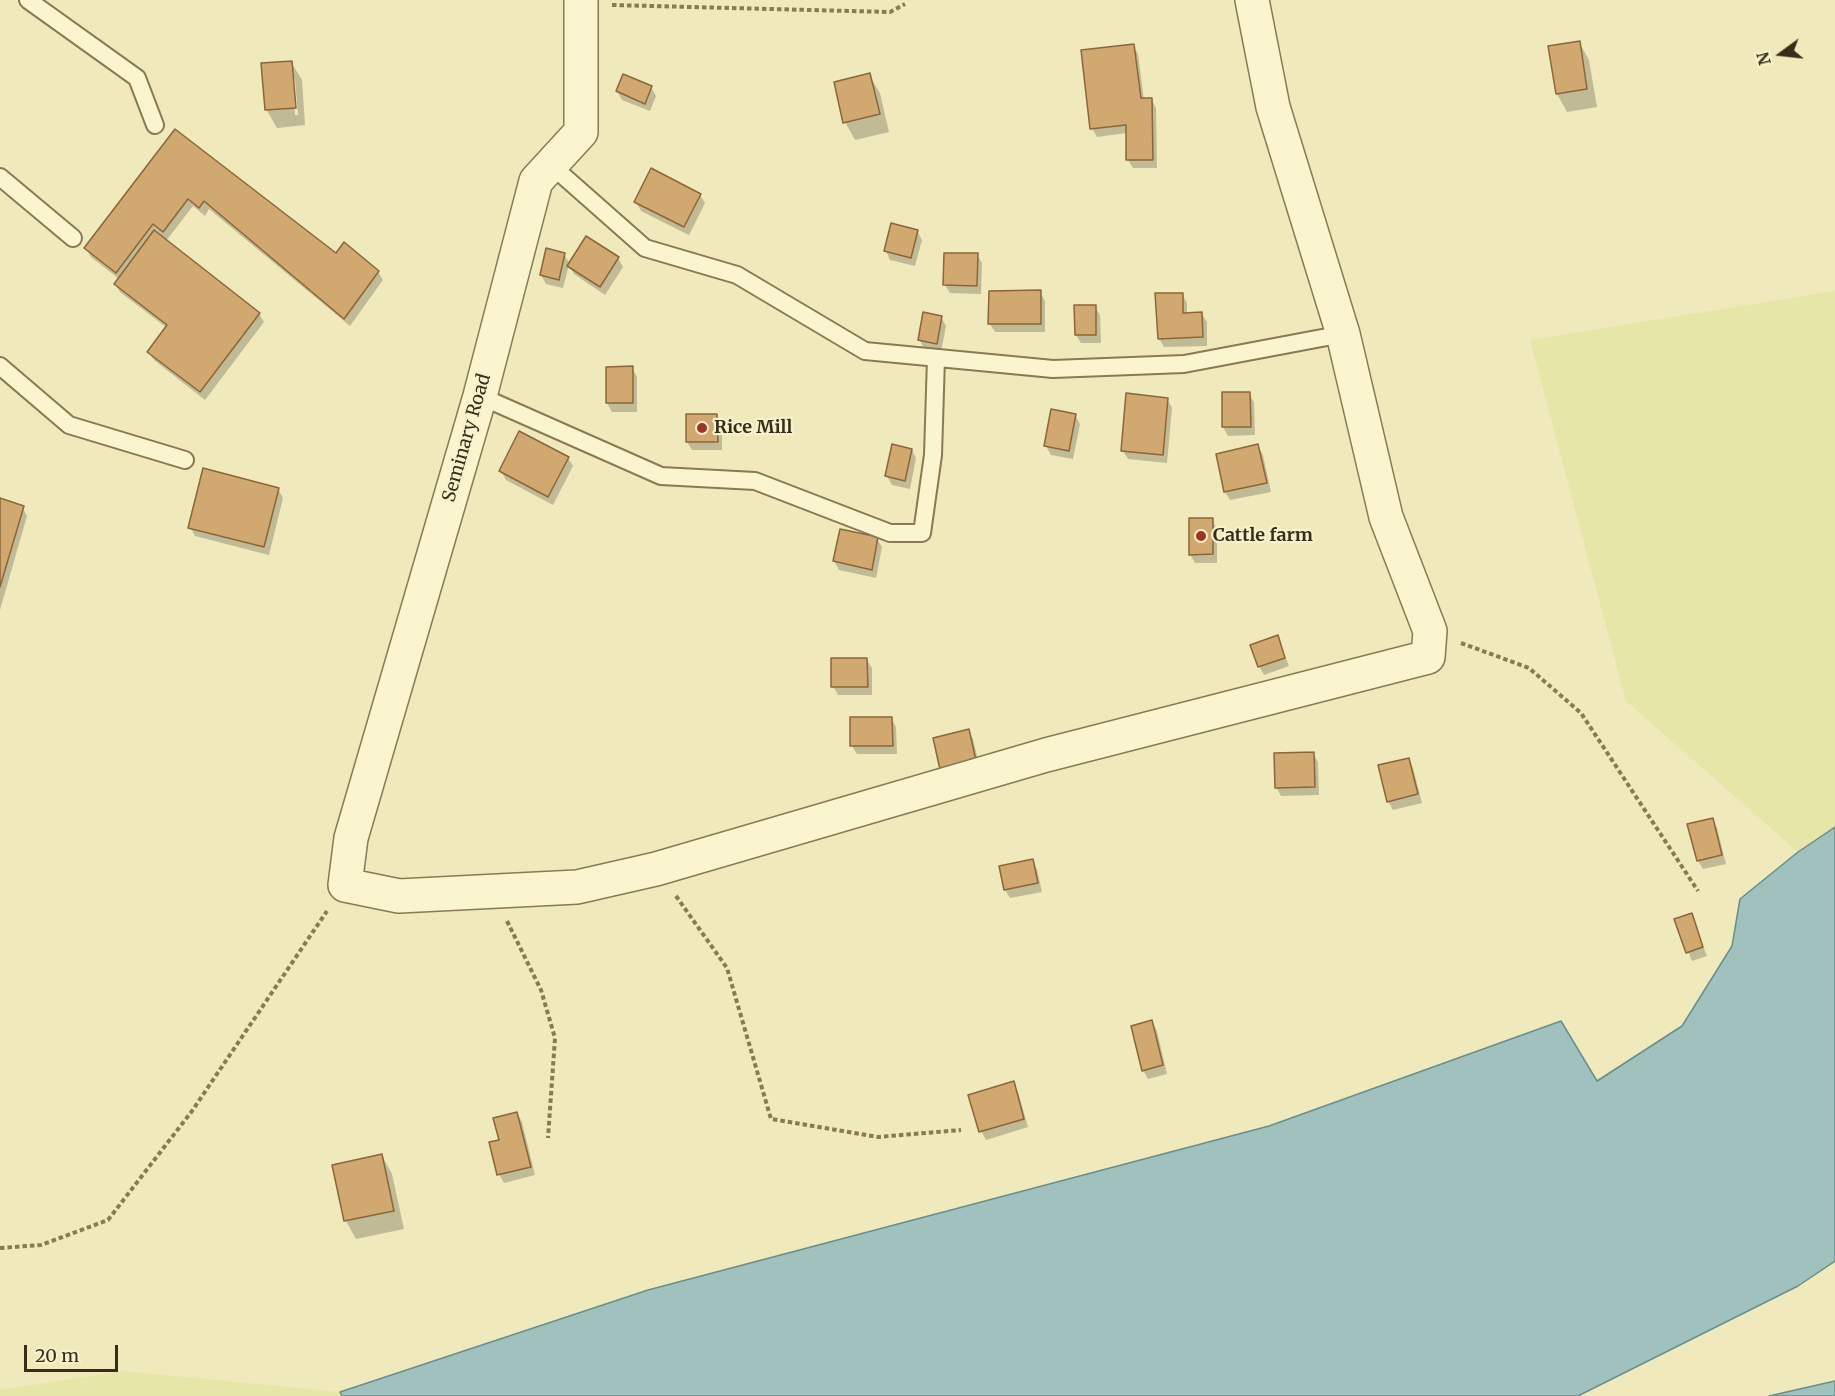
<!DOCTYPE html>
<style>
body{margin:0}
#map{position:relative;width:1835px;height:1396px;overflow:hidden;background:#f0e9bc;font-family:Merriweather,serif}
canvas{display:block}
.north{position:absolute;left:1751px;top:24px;width:60px;height:60px;-webkit-text-stroke:4px #f7f2cc;paint-order:stroke;rotate:255deg;font-size:16px;font-weight:700;line-height:24px;text-align:center;color:#372d1a}
.north::after{content:'';display:block;margin:auto;width:21px;height:27px;background:#372d1a;clip-path:polygon(50% 0,100% 100%,50% 72%,0 100%)}
.scale{position:absolute;left:24px;top:1345px;width:94px;height:27px;box-sizing:border-box;border:3px solid #372d1a;border-top:0;padding-left:8px;font-size:18px;line-height:21px;white-space:nowrap;color:#372d1a;-webkit-text-stroke:4px #f7f2cc;paint-order:stroke}
</style>
<div id="map">
<canvas width="1835" height="1396"></canvas>
<div class="north">N</div>
<div class="scale">20 m</div>
</div>
<script>
const g = document.querySelector('canvas').getContext('2d');
g.lineJoin = 'round';
function fillPath(path, color) { g.fillStyle = color; g.fill(path, 'evenodd'); }
const shape = rows => new Path2D(rows.map(r => 'M' + r).join(''));
function trace(path, color, width, dash) { g.strokeStyle = color; g.lineWidth = width; g.lineCap = dash ? 'butt' : 'round'; g.setLineDash(dash || []); g.stroke(path); }
function drawText(font, color, halo, rows, align = 'center') {
  g.font = font + ' Merriweather,serif'; g.lineWidth = 4.5; g.setLineDash([]); g.textBaseline = 'middle'; g.strokeStyle = halo; g.fillStyle = color; for (const [text, x, y, turn = 0] of rows) {
    g.save(); g.translate(x, y); g.rotate((+turn || 0) * Math.PI / 180); g.textAlign = isNaN(turn) ? turn : align; if (halo) g.strokeText(text, 0, 0); g.fillText(text, 0, 0); g.restore();
  }
}
const farmland = shape([
 [1835,291,1835,827,1798,852,1626,701,1530,340],
 [122,1371,340,1392,342,1396,0,1396,0,1390]
]);
const water = shape([
 [1835,827,1835,1261,1798,1286,1578,1396,342,1396,340,1392,648,1290,1269,1126,1561,1021,1597,1081,1682,1026,1732,946,1740,899,1798,852,1835,827],
 [1835,1381,1835,1396,1769,1396,1835,1381]
]);
const shadow = shape([
 [1579,42,1589,60,1597,107,1567,112,1557,94],
 [1133,45,1138,54,1144,100,1151,99,1156,108,1157,168,1133,168,1128,160,1127,133,1097,137,1092,128],
 [291,62,302,80,305,125,277,128,266,109],
 [292,79,295,79,298,115,295,115],
 [869,75,880,93,889,132,855,140,845,122],
 [651,87,656,96,650,111,622,100,617,91],
 [175,131,336,255,378,272,383,280,350,326,209,209,205,216,193,206,166,241,259,314,264,322,205,400,154,360,149,352,167,328,120,292,115,284,119,279,91,257,86,248],
 [700,195,705,203,689,235,641,211,636,202],
 [917,231,922,240,915,266,890,260,886,251],
 [564,254,570,264,618,258,623,267,605,295,574,274,569,265,563,288,546,284,541,275],
 [977,255,982,263,981,294,950,293,945,285],
 [1040,292,1045,301,1045,332,995,332,990,324],
 [1182,294,1187,303,1187,314,1202,314,1207,322,1207,346,1164,347,1159,338],
 [1095,307,1100,315,1101,343,1081,343,1076,335],
 [941,317,946,326,941,352,924,348,919,339],
 [632,368,637,377,637,412,612,412,607,403],
 [1249,394,1254,402,1255,435,1228,436,1223,427],
 [1167,399,1172,408,1167,463,1128,459,1123,451],
 [1075,415,1080,424,1073,459,1051,455,1046,446],
 [717,416,722,424,722,450,692,450,687,442],
 [1258,446,1263,455,1271,492,1230,500,1225,492,1218,455],
 [912,450,916,458,910,489,892,485,887,476],
 [568,458,573,466,553,505,506,480,501,471],
 [278,489,283,498,269,555,195,536,190,527],
 [0,500,22,507,27,516,0,610],
 [1212,520,1217,529,1217,563,1195,563,1190,554],
 [877,539,882,547,876,578,839,570,834,561],
 [1277,637,1289,666,1264,675,1259,666],
 [867,660,872,668,872,695,838,695,833,686],
 [891,718,896,727,897,754,857,754,852,746],
 [968,731,973,739,981,773,948,782],
 [1313,753,1318,762,1319,795,1281,796,1276,787],
 [1408,759,1413,768,1422,803,1393,810,1388,801],
 [1712,820,1717,828,1726,864,1703,869,1698,861],
 [1032,861,1037,869,1042,892,1010,898,1005,890,1001,867],
 [1691,915,1707,956,1692,961,1676,920],
 [1152,1022,1157,1031,1167,1074,1148,1079,1143,1070],
 [1013,1083,1018,1092,1028,1127,986,1140,981,1131],
 [517,1113,522,1122,535,1175,504,1183,499,1174,500,1141],
 [382,1156,392,1174,404,1229,356,1239,346,1221,334,1166]
]);
const building = shape([
 [1580,41,1587,89,1556,94,1548,46,1580,41],
 [1134,44,1141,98,1152,98,1153,160,1126,160,1126,125,1090,129,1081,50,1134,44],
 [292,61,296,108,265,110,261,63,292,61],
 [870,73,880,114,843,123,834,82,870,73],
 [623,74,652,86,645,104,616,91,623,74],
 [175,129,336,253,344,242,379,271,344,319,204,201,199,208,188,199,163,232,153,224,116,273,84,248,175,129],
 [651,168,701,194,684,227,634,202,651,168],
 [891,223,918,230,911,258,884,251,891,223],
 [154,230,260,313,200,392,147,352,167,325,114,284,154,230],
 [586,236,619,257,600,287,567,266,586,236],
 [546,248,565,253,559,280,540,275,546,248],
 [944,253,978,253,977,286,943,285,944,253],
 [1041,290,1041,324,988,324,989,291,1041,290],
 [1155,293,1183,293,1183,313,1202,312,1203,337,1158,339,1155,293],
 [1074,305,1096,305,1096,335,1075,335,1074,305],
 [923,312,942,316,937,344,918,340,923,312],
 [633,366,633,403,606,403,606,367,633,366],
 [1222,392,1250,392,1251,427,1222,427,1222,392],
 [1126,393,1168,398,1163,455,1121,451,1126,393],
 [1051,409,1076,414,1069,451,1044,446,1051,409],
 [686,414,717,414,718,442,686,442,686,414],
 [519,431,569,457,548,497,499,471,519,431],
 [892,444,912,449,905,481,885,476,892,444],
 [1258,444,1267,483,1224,492,1216,454,1258,444],
 [203,468,279,488,264,547,188,528,203,468],
 [0,498,24,506,0,587,0,498],
 [1189,518,1213,518,1213,554,1189,555,1189,518],
 [840,529,878,537,872,570,833,561,840,529],
 [1278,635,1285,658,1258,667,1250,645,1278,635],
 [831,658,867,658,868,687,831,687,831,658],
 [850,717,892,717,893,746,850,746,850,717],
 [969,729,977,765,941,774,933,738,969,729],
 [1314,752,1315,787,1275,788,1274,753,1314,752],
 [1409,758,1418,794,1387,802,1378,765,1409,758],
 [1713,818,1722,855,1697,861,1687,824,1713,818],
 [1033,859,1038,883,1004,890,999,866,1033,859],
 [1692,913,1703,947,1686,953,1674,919,1692,913],
 [1152,1020,1163,1065,1142,1071,1131,1026,1152,1020],
 [1014,1081,1024,1119,979,1132,968,1095,1014,1081],
 [517,1112,531,1167,497,1175,489,1142,499,1140,493,1118,517,1112],
 [382,1154,394,1211,344,1221,332,1165,382,1154]
]);
const path = shape([
 [612,5,890,12,905,4],
 [1461,643,1529,668,1581,713,1698,891],
 [676,896,727,968,771,1119,878,1137,961,1130],
 [507,921,541,990,555,1038,548,1138],
 [0,1248,41,1245,108,1220,192,1111,327,911]
]);
const lane = shape([
 [28,0,137,78,155,125],
 [551,165,645,248,737,275,865,351,1053,369,1184,364,1343,334],
 [0,177,73,238],
 [0,366,69,425,185,460],
 [480,396,661,476,755,481,890,533,922,533,933,455,936,358]
]);
const street = shape([
 [581,0,581,132,536,181,480,396,351,838,345,885,399,896,577,887,656,869,1046,755,1428,657,1430,631,1386,517,1343,334,1273,107,1252,0]
]);
const markers = [
 [702,428,6,"#9c3421"],
 [1201,536,6,"#9c3421"]
];
const poiNames = [
 ["Rice Mill",714,428],
 ["Cattle farm",1213,536]
];
const streetNames = [
 ["Seminary Road",467,438,-74]
];
fillPath(farmland, '#e6e6a9');
fillPath(water, '#a0c1bd');
trace(water, '#678f8c', 1.5);
fillPath(shadow, '#0003');
fillPath(building, '#d1a86f');
trace(building, '#8a6639', 1.5);
trace(lane, '#897955', 20);
trace(street, '#897955', 36);
trace(path, '#897955', 4, [4.5, 3]);
trace(lane, '#fbf5cf', 16);
trace(street, '#fbf5cf', 33);
for (const [x, y, r, color] of markers) { const dot = new Path2D(); dot.arc(x, y, r, 0, 2 * Math.PI); g.fillStyle = color; g.fill(dot); trace(dot, '#f7f2cc', 2); }
drawText('bold 18px', '#372d1a', '#f7f2cc', poiNames, 'left');
drawText('18px', '#372d1a', '#f7f2cc', streetNames);
</script>
